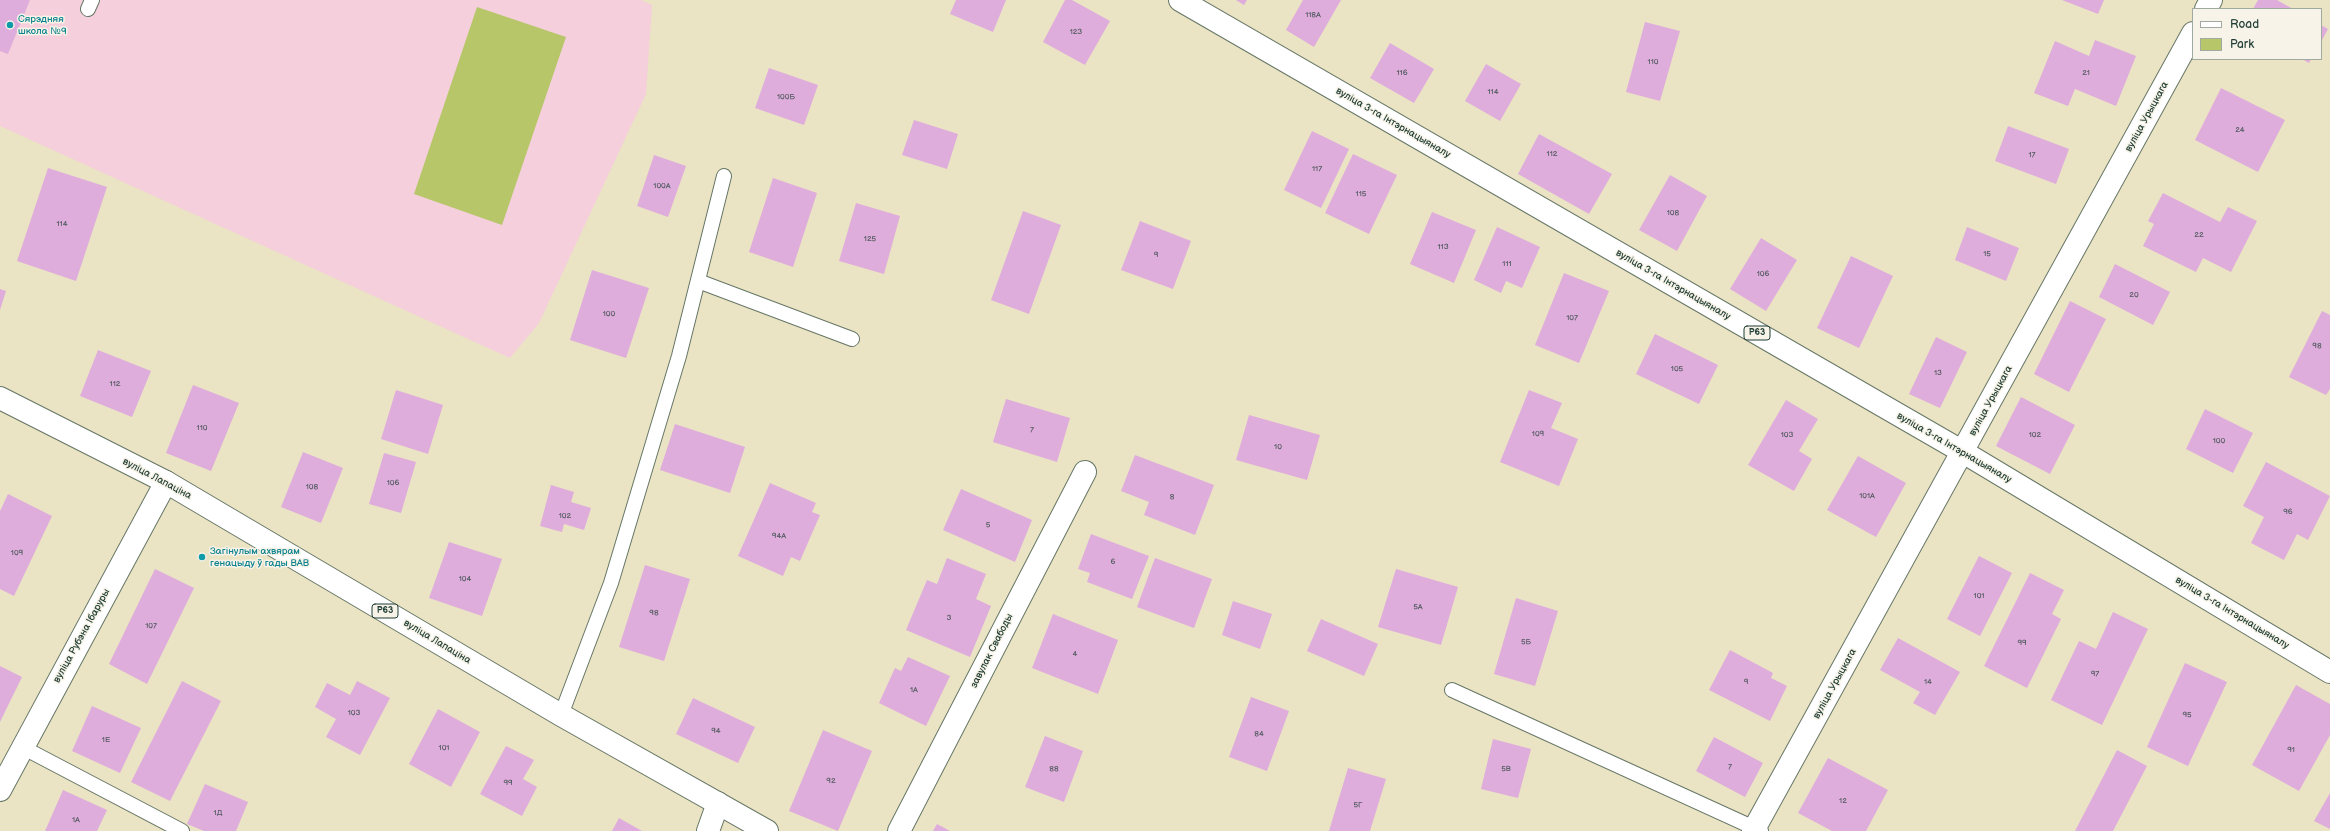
<!DOCTYPE html>
<meta charset="utf-8">
<style>
body{margin:0}
#map{position:relative;width:2330px;height:831px;overflow:hidden;background:#eae3c4;font-family:"Balsamiq Sans",sans-serif}
canvas{display:block}
.legend{position:absolute;left:2192px;top:8px;width:130px;height:52px;box-sizing:border-box;background:#f7f3e8;border:1px solid #a1aaa0;margin:0;padding:5px 7px;list-style:none;font-size:12px;color:#1f3d34}
.legend li{display:flex;align-items:center;gap:8px;height:20px}
.legend b{width:20px;border:1px solid #a1aaa0}
</style>
<div id="map">
<canvas width="2330" height="831"></canvas>
<ul class="legend">
<li><b style="height:5px;background:#fff"></b>Road</li>
<li><b style="height:11px;background:#b6c668"></b>Park</li>
</ul>
</div>
<script>
const g = document.querySelector('canvas').getContext('2d');
g.lineJoin = 'round';
function fillPath(path, color) { g.fillStyle = color; g.fill(path, 'evenodd'); }
const shape = rows => new Path2D(rows.map(r => 'M' + r).join(''));
function trace(path, color, width, dash) { g.strokeStyle = color; g.lineWidth = width; g.lineCap = dash ? 'butt' : 'round'; g.setLineDash(dash || []); g.stroke(path); }
function drawText(font, color, halo, rows, align = 'center') {
  g.font = font + ' "Balsamiq Sans",sans-serif'; g.lineWidth = 3; g.setLineDash([]); g.textBaseline = 'middle'; g.strokeStyle = halo; g.fillStyle = color; for (const [text, x, y, turn = 0] of rows) {
    g.save(); g.translate(x, y); g.rotate((+turn || 0) * Math.PI / 180); g.textAlign = isNaN(turn) ? turn : align; if (halo) g.strokeText(text, 0, 0); g.fillText(text, 0, 0); g.restore();
  }
}
const built = shape([
 [0,0,641,0,652,5,646,94,539,323,510,358,0,126]
]);
const green = shape([
 [477,7,566,37,502,225,414,194]
]);
const building = shape([
 [0,0,30,0,8,54,0,51],
 [956,0,1006,0,993,32,950,14],
 [1065,0,1072,0,1110,21,1085,65,1043,42],
 [1236,0,1247,0,1244,5],
 [1303,0,1341,0,1314,47,1286,30],
 [2062,0,2104,0,2098,14],
 [2258,0,2277,0,2293,9,2253,9],
 [1645,22,1680,31,1660,101,1626,92],
 [2321,25,2328,29,2321,42],
 [2095,40,2136,56,2116,106,2075,89,2068,106,2034,93,2055,41,2089,56],
 [1390,43,1434,69,1414,103,1370,78],
 [2302,59,2311,59,2309,63],
 [1486,64,1521,84,1500,121,1465,101],
 [769,68,818,85,804,125,755,108],
 [2221,88,2285,120,2258,172,2195,140],
 [914,120,958,134,947,169,902,155],
 [2008,126,2069,149,2056,184,1995,161],
 [1312,131,1349,149,1321,208,1284,190],
 [1539,134,1612,174,1589,214,1518,174],
 [1353,154,1397,175,1369,234,1325,213],
 [654,155,686,166,668,217,637,206],
 [48,168,107,187,76,281,17,261],
 [1670,175,1707,196,1677,251,1639,230],
 [773,178,817,193,793,267,749,252],
 [2163,193,2220,222,2228,207,2257,221,2231,272,2203,258,2196,272,2143,246,2154,224,2148,221],
 [856,203,900,216,884,274,839,261],
 [1023,211,1061,225,1029,314,991,300],
 [1432,212,1476,230,1454,283,1410,264],
 [1140,221,1191,241,1173,289,1121,270],
 [1497,227,1540,247,1522,288,1506,281,1501,293,1474,280],
 [1967,227,2019,248,2006,281,1955,260],
 [1761,238,1797,260,1766,311,1730,289],
 [1851,256,1893,276,1859,348,1817,328],
 [2115,264,2170,292,2153,325,2099,297],
 [592,270,649,288,626,358,570,340],
 [1564,273,1609,291,1579,363,1535,345],
 [0,289,6,291,0,310],
 [2070,301,2106,319,2069,392,2034,374],
 [2322,311,2330,315,2330,389,2326,395,2289,377],
 [1655,334,1718,365,1699,404,1636,374],
 [1936,337,1967,352,1940,408,1909,394],
 [98,350,151,371,132,417,80,396],
 [193,385,239,403,211,471,166,453],
 [396,390,443,405,428,454,381,439],
 [1529,390,1562,403,1551,428,1578,439,1559,486,1500,462],
 [2021,397,2075,425,2050,474,1996,446],
 [1006,399,1070,418,1057,462,993,442],
 [1786,400,1818,419,1799,451,1812,459,1794,491,1748,465],
 [2205,409,2253,433,2233,473,2186,449],
 [1249,415,1320,435,1307,480,1236,460],
 [675,424,745,447,730,493,660,470],
 [303,452,343,468,321,523,281,507],
 [384,453,416,462,401,513,369,504],
 [1135,455,1214,485,1195,535,1144,515,1149,502,1121,491],
 [1858,456,1906,483,1876,537,1827,510],
 [2266,462,2330,496,2308,540,2297,534,2284,560,2251,543,2264,517,2243,506],
 [770,483,816,503,812,512,820,515,800,561,791,557,783,576,738,556],
 [551,485,574,492,571,502,591,508,584,530,564,524,562,532,540,526],
 [961,489,1032,520,1015,562,943,530],
 [8,494,52,516,14,596,0,589,0,511],
 [1091,534,1149,556,1132,599,1087,582,1090,573,1078,569],
 [449,542,502,559,482,616,429,598],
 [1979,556,2012,573,1980,636,1947,619],
 [947,558,986,574,976,599,991,606,970,657,906,630,927,580,937,584],
 [1155,558,1212,579,1194,628,1137,607],
 [645,565,690,579,664,661,619,647],
 [155,569,194,588,147,684,109,664],
 [1396,569,1458,587,1441,645,1378,627],
 [2030,573,2064,590,2052,614,2061,619,2027,688,1984,666],
 [1516,598,1558,611,1535,686,1494,674],
 [1233,601,1272,614,1260,649,1222,635],
 [2113,612,2148,629,2102,725,2051,700,2079,641,2096,649],
 [1053,614,1118,640,1098,694,1032,668],
 [1321,619,1378,644,1364,676,1307,651],
 [1898,638,1960,672,1935,715,1913,703,1920,692,1880,670],
 [1730,650,1773,673,1771,678,1787,686,1770,721,1709,690],
 [908,657,950,676,926,726,879,703,895,668,901,671],
 [2185,663,2227,682,2188,766,2147,747],
 [0,666,22,677,0,722],
 [182,681,221,701,170,801,131,782],
 [357,681,390,698,360,755,326,737,336,719,315,707,327,683,350,695],
 [2296,685,2330,704,2330,735,2299,791,2252,765],
 [1251,697,1289,711,1267,771,1229,757],
 [693,698,755,727,738,763,676,734],
 [92,706,141,728,120,773,72,751],
 [438,709,480,732,451,787,409,764],
 [823,730,872,751,838,831,789,811],
 [1045,736,1083,751,1064,802,1025,787],
 [1714,737,1763,763,1745,797,1696,771],
 [1493,739,1531,749,1518,798,1481,789],
 [506,746,534,760,523,779,537,787,522,816,480,794],
 [2117,750,2147,766,2113,831,2075,831],
 [1828,758,1888,790,1866,831,1832,831,1798,813],
 [1348,768,1386,779,1370,831,1329,831],
 [205,784,248,802,236,831,204,831,187,824],
 [63,790,107,810,97,831,45,831],
 [2330,793,2330,829,2314,821],
 [619,818,642,831,612,831],
 [937,824,950,831,933,831]
]);
const lane = shape([
 [88,9,92,0],
 [698,281,852,339],
 [1452,690,1761,831],
 [561,715,611,583,679,356,724,176],
 [22,747,182,831]
]);
const street = shape([
 [2206,9,2211,0],
 [0,790,166,482],
 [708,831,718,803],
 [899,831,1085,472],
 [1753,831,2193,33]
]);
const primary = shape([
 [1180,0,1963,452,2330,672],
 [0,398,166,482,561,715,767,831]
]);
const markers = [
 [10,25,4,"#0f9aa8"],
 [202,557,4,"#0f9aa8"]
];
const numberNames = [
 ["118А",1313,15],
 ["123",1076,32],
 ["110",1653,62],
 ["116",1402,73],
 ["21",2086,73],
 ["114",1493,92],
 ["100Б",786,97],
 ["24",2240,130],
 ["112",1552,154],
 ["17",2032,155],
 ["117",1317,169],
 ["100А",662,186],
 ["115",1361,194],
 ["108",1673,213],
 ["114",62,224],
 ["22",2199,235],
 ["125",870,239],
 ["113",1443,247],
 ["15",1987,254],
 ["9",1156,255],
 ["111",1507,264],
 ["106",1763,274],
 ["20",2134,295],
 ["100",609,314],
 ["107",1572,318],
 ["98",2317,346],
 ["105",1677,369],
 ["13",1938,373],
 ["112",115,384],
 ["110",202,428],
 ["7",1032,430],
 ["109",1538,434],
 ["103",1787,435],
 ["102",2035,435],
 ["100",2219,441],
 ["10",1278,447],
 ["106",393,483],
 ["108",312,487],
 ["101А",1867,496],
 ["8",1172,497],
 ["96",2288,512],
 ["102",565,516],
 ["5",988,525],
 ["94А",779,536],
 ["109",17,553],
 ["6",1113,562],
 ["104",465,579],
 ["101",1979,596],
 ["5А",1418,607],
 ["98",654,613],
 ["3",949,618],
 ["107",151,626],
 ["5Б",1526,642],
 ["99",2022,643],
 ["4",1075,654],
 ["97",2095,674],
 ["9",1746,682],
 ["14",1928,682],
 ["1А",914,690],
 ["103",354,713],
 ["95",2187,715],
 ["94",716,731],
 ["84",1259,734],
 ["1Е",106,740],
 ["101",444,748],
 ["91",2291,750],
 ["7",1730,767],
 ["88",1054,769],
 ["5В",1506,769],
 ["92",831,781],
 ["99",508,783],
 ["12",1843,801],
 ["5Г",1358,805],
 ["1Д",218,813],
 ["1А",76,820]
];
const shields = [
 [1757,333,26],
 [385,611,26]
];
const shieldNames = [
 ["Р63",1757,333],
 ["Р63",385,611]
];
const cultureNames = [
 ["Сярэдняя",18,19],
 ["школа №9",18,31],
 ["Загінулым ахвярам",210,551],
 ["генацыду ў гады ВАВ",210,563]
];
const streetNames = [
 ["вуліца Урыцкага",2147,117,-61],
 ["вуліца 3-га Інтэрнацыяналу",1393,123,30],
 ["вуліца 3-га Інтэрнацыяналу",1673,285,30],
 ["вуліца Урыцкага",1991,401,-61],
 ["вуліца 3-га Інтэрнацыяналу",1954,448,30],
 ["вуліца Лапаціна",157,479,28],
 ["вуліца 3-га Інтэрнацыяналу",2232,613,31],
 ["вуліца Рубэна Ібаруры",82,636,-61],
 ["вуліца Лапаціна",437,642,31],
 ["завулак Свабоды",992,651,-63],
 ["вуліца Урыцкага",1835,684,-61]
];
fillPath(built, '#f5cfdb');
fillPath(green, '#b6c668');
fillPath(building, '#dfaddc');
trace(lane, '#676', 16);
trace(street, '#676', 24);
trace(primary, '#676', 24);
trace(lane, '#fff', 14);
trace(street, '#fff', 22);
trace(primary, '#fff', 22);
for (const [x, y, r, color] of markers) { const dot = new Path2D(); dot.arc(x, y, r, 0, 2 * Math.PI); g.fillStyle = color; g.fill(dot); trace(dot, '#f7f3e8', 1.5); }
drawText('8px', '#4f595e', null, numberNames);
for (const [x, y, w] of shields) { const box = new Path2D(); box.roundRect(x - w / 2, y - 7, w, 14, 3); g.fillStyle = '#f7f3e8'; g.fill(box); trace(box, '#1f3d34', 1); }
drawText('bold 9px', '#1f3d34', null, shieldNames);
drawText('10px', '#0d838f', '#f7f3e8', cultureNames, 'left');
drawText('10px', '#1f3d34', '#f7f3e8', streetNames);
</script>
